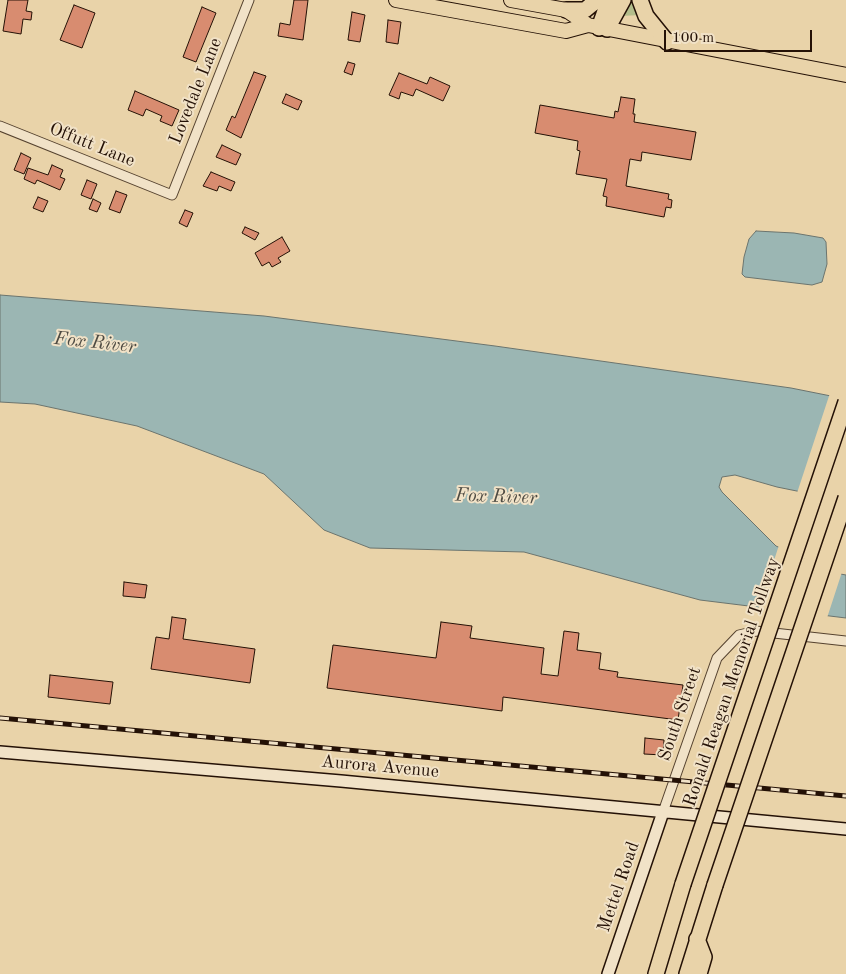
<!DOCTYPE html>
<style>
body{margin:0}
#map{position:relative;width:846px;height:974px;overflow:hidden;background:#e9d3a9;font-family:"Old Standard TT",serif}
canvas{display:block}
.scale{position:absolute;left:664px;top:30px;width:148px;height:22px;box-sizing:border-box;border:2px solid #241106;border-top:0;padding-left:6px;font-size:15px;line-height:18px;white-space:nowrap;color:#241106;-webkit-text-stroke:4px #f1e2c7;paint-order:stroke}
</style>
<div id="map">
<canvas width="846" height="974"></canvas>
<div class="scale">100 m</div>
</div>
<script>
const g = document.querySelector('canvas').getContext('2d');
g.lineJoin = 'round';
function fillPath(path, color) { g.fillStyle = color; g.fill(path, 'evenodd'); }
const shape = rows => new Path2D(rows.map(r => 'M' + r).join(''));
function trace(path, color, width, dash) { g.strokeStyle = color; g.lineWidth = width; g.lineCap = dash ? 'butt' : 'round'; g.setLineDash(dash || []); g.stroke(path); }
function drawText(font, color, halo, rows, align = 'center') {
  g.font = font + ' "Old Standard TT",serif'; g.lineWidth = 4; g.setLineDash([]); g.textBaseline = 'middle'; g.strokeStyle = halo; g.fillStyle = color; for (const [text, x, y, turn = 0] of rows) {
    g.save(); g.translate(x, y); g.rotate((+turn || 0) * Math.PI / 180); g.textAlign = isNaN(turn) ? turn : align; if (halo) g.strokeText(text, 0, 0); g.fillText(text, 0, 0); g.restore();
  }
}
const green = shape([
 [628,0,636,0,641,15,621,16]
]);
const water = shape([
 [756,231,794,233,823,238,826,242,827,264,822,282,812,285,745,277,742,274,744,257,749,239,756,231],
 [0,295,264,316,495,346,791,388,846,399,846,501,777,487,735,475,722,477,719,487,722,492,776,546,835,573,846,575,846,618,700,600,524,552,370,548,324,530,264,474,137,426,35,404,0,402,0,295]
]);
const pier = shape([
 [830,393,846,396,846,504,797,493],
 [779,545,804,558,842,572,827,618,758,610]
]);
const building = shape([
 [8,0,28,0,26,11,32,12,31,20,23,19,21,34,3,31,8,0],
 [294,0,308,0,303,40,278,36,280,23,290,25,294,0],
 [74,5,95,13,82,48,60,40,74,5],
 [202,7,216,13,196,62,183,57,202,7],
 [352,12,365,15,360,42,348,40,352,12],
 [388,20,401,22,398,44,386,42,388,20],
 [348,62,355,64,352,75,344,72,348,62],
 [254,72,266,76,241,138,226,130,232,116,235,118,254,72],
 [399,73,427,84,430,77,450,86,443,101,416,89,413,96,401,92,399,99,389,95,399,73],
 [135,91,179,110,172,126,160,121,162,116,146,109,143,116,128,110,135,91],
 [286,94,302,101,298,110,282,103,286,94],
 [621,97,635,99,633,114,635,114,634,122,696,132,691,160,642,152,641,161,630,159,626,186,669,194,668,199,672,200,671,208,666,207,664,217,606,206,607,197,603,196,607,179,576,174,580,151,577,150,578,141,535,133,540,105,614,118,615,111,618,112,621,97],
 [222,145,241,154,236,165,216,157,222,145],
 [21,153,31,158,24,174,14,170,21,153],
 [52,165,63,170,60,177,65,179,60,190,37,180,35,184,24,179,28,168,48,175,52,165],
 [211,172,235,182,231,191,219,186,217,191,203,186,211,172],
 [87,180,97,184,91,199,81,195,87,180],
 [116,191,127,195,120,213,109,209,116,191],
 [38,197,48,201,43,212,33,208,38,197],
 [93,199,101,203,97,212,89,209,93,199],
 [185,210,193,213,187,227,179,223,185,210],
 [245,227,259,233,255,240,242,233,245,227],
 [282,237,290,251,278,258,281,262,272,267,269,262,262,266,255,253,282,237],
 [124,582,147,585,145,598,123,596,124,582],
 [172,617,186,619,183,639,255,649,250,683,151,669,156,637,169,639,172,617],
 [441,622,472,626,470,638,544,648,541,674,558,676,564,631,579,633,577,650,601,653,599,669,618,672,617,677,683,685,678,720,503,697,502,711,327,688,333,645,436,658,441,622],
 [50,675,113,682,110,704,48,697,50,675],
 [645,738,664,740,663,755,644,754,645,738]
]);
const street = shape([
 [0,126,172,195,249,0],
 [663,812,717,658,739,635,756,631,846,641]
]);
const secondary = shape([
 [0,752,341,781,846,829],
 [608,974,663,812]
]);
const primary = shape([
 [396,0,566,31,588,25],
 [511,0,566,10,588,25,846,75]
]);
const highway = shape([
 [640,0,646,16,667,42],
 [566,10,585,10,597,0],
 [599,28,609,0],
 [607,29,623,0],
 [697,939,704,957,699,974],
 [656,974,683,884],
 [687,974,715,885]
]);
const rail = shape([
 [0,718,846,796]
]);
const highwayBridge = shape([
 [683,884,846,402],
 [715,885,846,498]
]);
const streetNames = [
 ["Lovedale Lane",196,91,-68],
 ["Offutt Lane",92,145,22],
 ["Ronald Reagan Memorial Tollway",732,682,-71],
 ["South Street",680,714,-71],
 ["Aurora Avenue",380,767,5],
 ["Mettel Road",619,887,-71]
];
const waterNames = [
 ["Fox River",95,343,6],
 ["Fox River",496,497,2]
];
fillPath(green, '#b3bd8b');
fillPath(water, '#9bb6b3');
trace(water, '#6b746e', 1);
fillPath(pier, '#e9d3a9');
fillPath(building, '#d88c70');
trace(building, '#241106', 1);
trace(street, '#55422f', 11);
trace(secondary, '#241106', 14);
trace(primary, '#241106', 16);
trace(highway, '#241106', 18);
trace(street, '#f1e2c7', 9);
trace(secondary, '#f1e2c7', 11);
trace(primary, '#e9d3a9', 14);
trace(highway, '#e9d3a9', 15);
trace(rail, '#241106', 5);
trace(rail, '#f1e2c7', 3, [9]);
trace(highwayBridge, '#241106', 18, []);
trace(highwayBridge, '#e9d3a9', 15);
drawText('18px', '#241106', '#f1e2c7', streetNames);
drawText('italic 19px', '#4e4b43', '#f1e2c7', waterNames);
</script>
